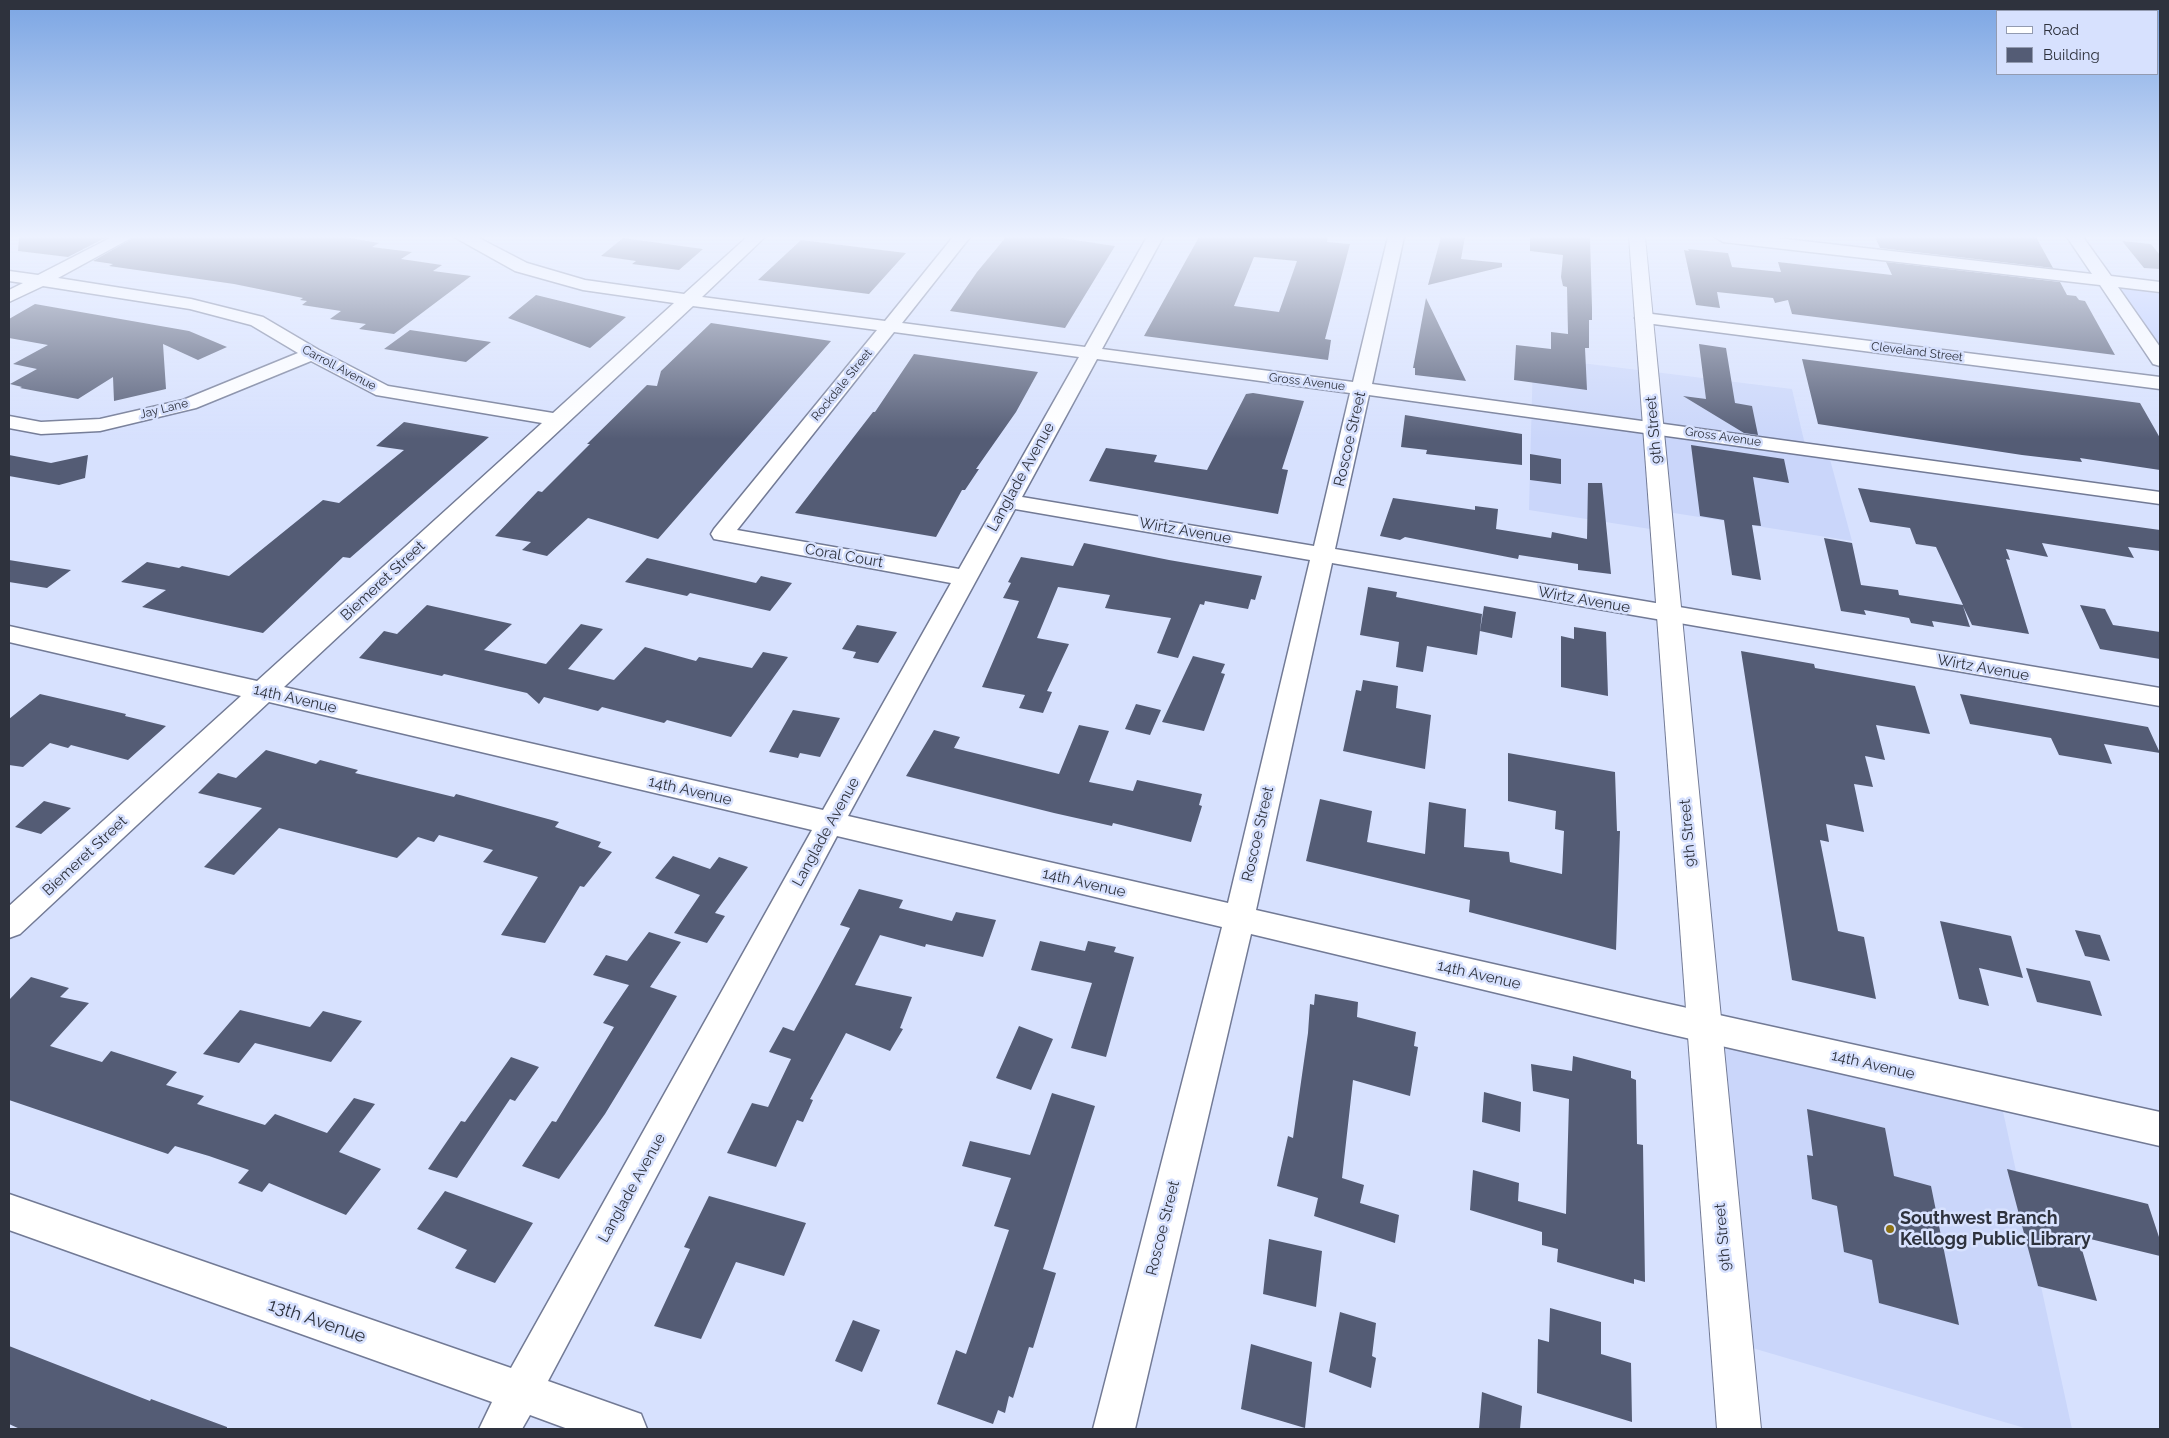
<!DOCTYPE html>
<style>
body{margin:0}
#map{position:relative;width:2169px;height:1438px;overflow:hidden;background:#d7e1fe;font-family:Raleway,sans-serif}
canvas{display:block}
.frame{position:absolute;inset:0;border:10px solid #2e323d;pointer-events:none}
.legend{position:absolute;left:1996px;top:10px;width:162px;height:65px;box-sizing:border-box;background:#d7e1fe;border:1px solid #939bb1;margin:0;padding:6px 9px;list-style:none;font-size:15px;color:#2e323d}
.legend li{display:flex;align-items:center;gap:10px;height:25px}
.legend b{width:25px;border:1px solid #939bb1}
</style>
<div id="map">
<canvas width="2169" height="1438"></canvas>
<div class="frame"></div>
<ul class="legend">
<li><b style="height:6px;background:#fff"></b>Road</li>
<li><b style="height:14px;background:#545c75"></b>Building</li>
</ul>
</div>
<script>
const g = document.querySelector('canvas').getContext('2d');
g.lineJoin = 'round';
function fillPath(path, color) { g.fillStyle = color; g.fill(path, 'evenodd'); }
const shape = rows => new Path2D(rows.map(r => 'M' + r).join(''));
function trace(path, color, width, dash) { g.strokeStyle = color; g.lineWidth = width; g.lineCap = dash ? 'butt' : 'round'; g.setLineDash(dash || []); g.stroke(path); }
function drawText(font, color, halo, rows, align = 'center') {
  g.font = font + ' Raleway,sans-serif'; g.lineWidth = 5; g.setLineDash([]); g.textBaseline = 'middle'; g.strokeStyle = halo; g.fillStyle = color; for (const [text, x, y, turn = 0] of rows) {
    g.save(); g.translate(x, y); g.rotate((+turn || 0) * Math.PI / 180); g.textAlign = isNaN(turn) ? turn : align; if (halo) g.strokeText(text, 0, 0); g.fillText(text, 0, 0); g.restore();
  }
}
const built = shape([
 [1533,357,1792,389,1806,449,1828,452,1852,541,1661,511,1663,531,1529,510],
 [1704,1027,1999,1093,2072,1429,2028,1429,1732,1342]
]);
const green = shape([
 [2106,281,2160,287,2160,360]
]);
const building = shape([
 [19,237,107,237,68,257,18,251],
 [135,237,344,237,379,243,372,247,412,252,401,259,442,265,433,271,471,276,394,334,359,329,366,324,330,319,341,311,302,305,307,301,300,300,303,298,234,284,109,266,113,264,93,261],
 [1006,237,1055,237,1115,246,1065,328,950,311,977,272],
 [1199,237,1328,237,1327,242,1350,244,1325,339,1331,340,1328,360,1144,336],
 [1254,257,1297,261,1279,312,1234,306],
 [1441,237,1465,237,1461,259,1502,263,1502,267,1428,285],
 [1530,237,1590,237,1592,308,1592,320,1589,320,1589,348,1585,348,1587,390,1514,380,1516,345,1551,349,1551,332,1568,334,1567,287,1563,286,1561,277,1563,255,1530,251],
 [1875,237,2036,237,2053,268,1880,248],
 [623,238,703,249,679,270,632,264,636,261,601,256],
 [801,240,906,253,869,294,758,280],
 [2122,241,2151,244,2160,255,2160,269,2144,268],
 [1688,249,1728,253,1732,267,1781,272,1778,262,1892,275,1886,262,2060,282,2067,295,2076,296,2079,300,2085,301,2115,355,1792,314,1788,300,1775,303,1773,298,1717,292,1720,308,1696,305,1684,250,1689,251],
 [536,295,626,317,590,348,508,318],
 [1426,298,1466,381,1415,375,1415,368,1413,368],
 [35,304,189,331,227,347,198,360,163,344,166,389,114,401,113,377,78,399,20,388,22,387,10,384,37,369,13,364,48,345,9,338,9,319],
 [711,323,831,341,658,539,588,518,547,556,522,550,531,542,495,536,538,491,542,492,590,444,587,444,647,385,657,386,661,371],
 [410,330,491,342,466,362,384,349],
 [1699,344,1726,348,1735,403,1752,406,1758,435,1744,433,1683,396,1706,399],
 [914,354,1038,372,1016,412,976,469,979,469,965,490,962,490,936,537,795,513,873,412,875,412],
 [1802,359,2140,403,2160,438,2160,470,2080,458,2082,462,2022,455,1818,424],
 [1253,393,1304,401,1282,469,1288,470,1278,514,1089,481,1106,448,1157,455,1154,462,1207,470,1246,394],
 [1405,415,1522,434,1522,465,1426,454,1427,450,1401,447],
 [404,422,489,437,350,558,343,557,263,633,142,607,166,590,121,582,147,562,179,568,182,566,229,576,323,500,339,503,404,450,376,446],
 [1691,445,1784,459,1789,483,1753,477,1761,526,1752,525,1761,580,1732,575,1724,520,1700,516],
 [1530,454,1561,459,1561,484,1530,480],
 [9,455,51,463,88,455,85,478,59,485,9,476],
 [1588,483,1602,483,1611,574,1578,570,1578,564,1519,555,1518,559,1405,537,1400,540,1380,536,1393,498,1475,510,1475,506,1498,509,1496,529,1551,538,1552,532,1587,539],
 [1858,488,2160,530,2160,551,2128,547,2134,558,2042,543,2048,557,2006,549,2010,560,2006,559,2029,634,1972,625,1963,606,1970,627,1932,621,1934,627,1911,623,1909,618,1864,610,1866,615,1841,611,1824,538,1852,543,1861,585,1898,590,1899,595,1963,605,1936,547,1916,544,1910,528,1870,522],
 [1084,543,1169,560,1262,576,1255,600,1251,599,1248,609,1205,601,1204,605,1200,604,1178,658,1157,653,1171,618,1105,608,1110,595,1058,587,1037,638,1069,644,1047,691,1052,692,1043,713,1019,708,1025,695,982,687,1019,601,1003,598,1011,583,1008,582,1021,557,1073,566],
 [647,558,756,583,761,576,792,583,770,611,690,593,687,596,625,582],
 [9,560,71,570,47,588,9,582],
 [1368,587,1397,592,1396,597,1482,614,1477,655,1427,646,1423,672,1396,667,1399,642,1360,635],
 [427,605,512,624,484,650,546,664,581,624,603,629,568,669,614,680,645,647,696,661,699,657,752,668,763,652,788,657,731,737,667,720,664,723,602,707,598,711,544,697,539,704,527,693,444,674,442,676,359,658,384,631,397,634],
 [2080,605,2105,609,2113,625,2160,632,2160,659,2100,649],
 [1484,606,1516,612,1512,638,1480,631],
 [857,625,897,632,878,663,853,658,856,652,842,649],
 [1574,627,1606,632,1608,696,1561,687,1561,636,1574,639],
 [1741,651,1814,664,1815,668,1915,686,1930,734,1876,725,1885,760,1865,756,1873,787,1854,784,1864,832,1826,824,1829,842,1820,840,1838,931,1864,937,1876,999,1792,980],
 [1193,656,1225,664,1221,673,1225,674,1204,731,1162,722],
 [1363,680,1398,686,1396,708,1431,715,1425,769,1343,751,1356,690,1361,691],
 [40,694,126,714,125,716,166,726,128,760,71,745,68,748,50,743,23,767,9,765,9,719],
 [1960,694,2148,727,2160,753,2104,744,2112,764,2059,755,2051,738,1970,724],
 [1136,704,1161,710,1150,735,1125,729],
 [793,710,840,718,820,757,800,753,798,758,769,752],
 [1079,725,1109,731,1089,782,1133,791,1137,780,1202,794,1199,805,1202,806,1191,842,1113,823,1112,826,1054,813,906,776,934,730,960,737,954,748,1059,774],
 [266,750,316,764,320,760,358,770,355,773,454,797,456,794,559,822,555,827,601,842,598,847,612,852,584,887,580,886,545,943,501,935,538,877,483,862,493,850,439,835,434,842,418,837,397,858,279,828,234,875,204,867,262,808,198,793,218,773,236,778],
 [1508,753,1615,772,1617,831,1620,831,1616,950,1469,912,1470,900,1306,861,1320,799,1372,811,1367,842,1425,854,1429,802,1466,809,1464,847,1509,852,1510,862,1562,874,1564,831,1555,829,1556,811,1508,801],
 [44,801,71,808,41,834,15,827],
 [673,856,710,869,719,857,748,867,715,913,725,916,707,943,674,933,700,895,655,878],
 [859,889,903,900,899,908,952,921,956,912,996,920,983,957,926,944,925,947,880,935,855,985,912,997,900,1028,903,1029,890,1051,846,1033,810,1099,813,1100,803,1122,797,1120,776,1167,727,1153,752,1103,768,1107,791,1059,769,1052,783,1027,794,1031,820,984,850,928,840,925],
 [1940,921,2011,936,2023,978,1979,968,1989,1006,1959,999],
 [2075,930,2100,935,2110,961,2085,956],
 [649,932,681,942,650,987,677,996,605,1114,559,1179,522,1166,552,1121,556,1122,614,1027,603,1023,629,985,593,975,606,955,627,961],
 [1040,941,1085,951,1088,941,1116,947,1114,952,1134,957,1106,1057,1071,1048,1092,983,1031,970],
 [2026,968,2090,981,2102,1016,2037,1002],
 [31,977,69,988,60,997,89,1003,50,1046,102,1062,111,1051,177,1072,166,1085,204,1096,197,1104,265,1125,275,1114,327,1133,354,1098,375,1104,339,1152,381,1169,346,1215,269,1183,262,1192,238,1183,249,1170,209,1156,175,1146,168,1154,9,1100,9,1000],
 [1315,994,1358,1002,1357,1017,1416,1032,1414,1046,1418,1047,1410,1096,1353,1080,1342,1178,1364,1185,1360,1203,1399,1215,1395,1243,1314,1216,1318,1198,1277,1186,1288,1136,1293,1138,1308,1033,1310,1004,1314,1005],
 [240,1010,310,1027,323,1011,362,1021,331,1062,255,1043,239,1063,203,1054],
 [1019,1026,1053,1039,1031,1090,996,1078],
 [1573,1056,1631,1071,1631,1078,1636,1080,1637,1144,1643,1145,1645,1282,1634,1279,1634,1284,1557,1262,1558,1249,1542,1245,1542,1232,1470,1210,1473,1170,1519,1183,1518,1201,1566,1214,1569,1099,1533,1091,1531,1064,1572,1071],
 [511,1057,539,1067,515,1101,510,1099,457,1178,428,1169,461,1121,465,1122],
 [1484,1092,1521,1102,1520,1132,1482,1122],
 [1052,1093,1095,1106,1043,1269,1056,1273,1033,1348,1029,1347,1013,1398,1009,1396,1005,1413,998,1410,993,1424,937,1404,956,1350,966,1354,1009,1230,994,1226,1011,1178,962,1166,970,1141,1030,1155],
 [1807,1109,1885,1128,1894,1176,1931,1186,1959,1325,1879,1303,1872,1260,1844,1252,1837,1206,1812,1199,1807,1155,1813,1156],
 [2007,1169,2148,1204,2160,1240,2160,1256,2078,1236,2097,1301,2038,1286],
 [445,1191,533,1223,495,1283,455,1268,467,1250,417,1229],
 [709,1196,806,1223,784,1276,736,1262,701,1339,654,1326,690,1249,684,1247],
 [1269,1239,1322,1251,1316,1307,1263,1294],
 [1550,1308,1601,1322,1601,1354,1631,1363,1632,1422,1537,1393,1538,1339,1549,1342],
 [1340,1312,1376,1323,1372,1356,1376,1358,1371,1388,1329,1372],
 [853,1320,880,1330,862,1372,835,1361],
 [1251,1344,1312,1362,1305,1428,1241,1409],
 [9,1346,150,1401,151,1399,227,1427,227,1429,20,1429,9,1424],
 [1482,1392,1522,1406,1520,1429,1479,1429]
]);
const minor = shape([
 [112,237,133,237,58,278,191,299,263,317,319,350,388,386,553,413,674,303,583,290,515,271,454,237,477,237,527,263,585,280,684,294,747,237,765,237,702,297,885,321,953,237,970,237,902,323,1085,347,1147,237,1163,237,1102,349,1353,382,1388,237,1404,237,1372,384,2160,492,2160,504,1369,395,1335,549,2160,688,2160,706,1332,563,1256,910,1660,1002,2160,1112,2160,1146,1660,1032,1251,934,1135,1429,1093,1429,1222,927,837,836,548,1381,641,1414,647,1429,568,1429,530,1415,522,1429,479,1429,492,1402,9,1230,9,1194,511,1368,812,830,269,702,20,934,9,938,9,906,241,696,9,642,9,626,257,681,542,423,376,395,311,361,196,408,100,431,41,434,9,428,9,416,41,422,100,419,183,400,298,353,251,325,190,309,43,286,9,302,9,290,23,283,9,281,9,271,38,275,112,237],
 [693,306,877,330,714,529,711,534,714,539,951,583,823,810,284,687,693,306],
 [894,332,1079,357,959,569,737,530,894,332],
 [1097,359,1350,393,1314,546,1022,497,1097,359],
 [1015,509,1310,560,1228,903,848,816,1015,509],
 [1715,237,1768,237,2092,274,2067,237,2083,237,2111,276,2160,282,2160,292,2118,287,2160,347,2160,366,2153,364,2100,285,1723,242,1715,237],
 [1644,313,2160,377,2160,389,1638,322,1635,318,1638,314,1644,313]
]);
const tertiary = shape([
 [1629,237,1645,237,1761,1429,1717,1429,1629,237]
]);
const markers = [
 [1890,1229,5,"#8d7215"]
];
const farStreetnames = [
 ["Cleveland Street",1917,352,7],
 ["Carroll Avenue",339,368,28],
 ["Gross Avenue",1307,382,7],
 ["Rockdale Street",842,385,-51],
 ["Jay Lane",164,409,-14],
 ["Gross Avenue",1723,437,8]
];
const streetNames = [
 ["9th Street",1654,430,-95],
 ["Roscoe Street",1350,439,-77],
 ["Langlade Avenue",1021,477,-61],
 ["Wirtz Avenue",1185,531,10],
 ["Coral Court",844,556,10],
 ["Biemeret Street",383,581,-43],
 ["Wirtz Avenue",1584,600,10],
 ["Wirtz Avenue",1983,668,10],
 ["14th Avenue",295,699,13],
 ["14th Avenue",690,791,13],
 ["Langlade Avenue",826,832,-61],
 ["9th Street",1688,833,-95],
 ["Roscoe Street",1258,834,-77],
 ["Biemeret Street",85,856,-43],
 ["14th Avenue",1084,883,13],
 ["14th Avenue",1479,975,13],
 ["14th Avenue",1873,1065,13],
 ["Langlade Avenue",632,1188,-61],
 ["Roscoe Street",1163,1228,-76],
 ["9th Street",1723,1237,-95]
];
const nearPoinames = [
 ["Southwest Branch",1900,1219],
 ["Kellogg Public Library",1900,1240]
];
const nearStreetnames = [
 ["13th Avenue",317,1321,19]
];
fillPath(built, '#cad6fa');
fillPath(green, '#bacaff');
fillPath(building, '#545c75');
trace(minor, '#727a95', 3);
trace(tertiary, '#727a95', 2);
fillPath(minor, '#fff');
fillPath(tertiary, '#fff');
const sky = g.createLinearGradient(0, 0, 0, 439);
sky.addColorStop(0, '#7ba5e3');
sky.addColorStop(0.54, '#edf2ff');
sky.addColorStop(1, '#edf2ff00');
g.fillStyle = sky;
g.fillRect(0, 0, 2169, 439);
for (const [x, y, r, color] of markers) { const dot = new Path2D(); dot.arc(x, y, r, 0, 2 * Math.PI); g.fillStyle = color; g.fill(dot); trace(dot, '#d7e1fe', 2); }
drawText('12px', '#2e323d', '#d7e1fe', farStreetnames);
drawText('15px', '#2e323d', '#d7e1fe', streetNames);
drawText('bold 18px', '#2e323d', '#d7e1fe', nearPoinames, 'left');
drawText('18px', '#2e323d', '#d7e1fe', nearStreetnames);
</script>
